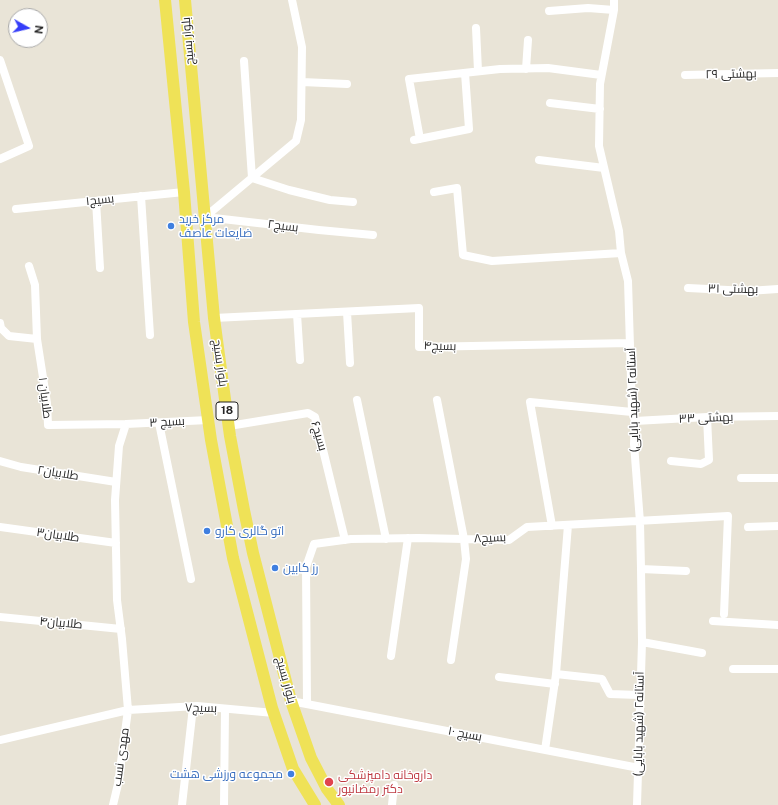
<!DOCTYPE html>
<meta charset="utf-8">
<style>
body{margin:0}
#map{position:relative;width:778px;height:805px;overflow:hidden;background:#e9e4d7;font-family:"Public Sans",sans-serif}
canvas{display:block}
.north{position:absolute;left:8px;top:8px;width:40px;height:40px;box-sizing:border-box;background:#fff;border:1px solid #a8a8a8;border-radius:50%;rotate:98deg;font-size:11px;font-weight:700;line-height:16px;text-align:center;color:#262626}
.north::after{content:'';display:block;margin:auto;width:14px;height:18px;background:#353df9;clip-path:polygon(50% 0,100% 100%,50% 72%,0 100%)}
</style>
<div id="map">
<canvas width="778" height="805"></canvas>
<div class="north">N</div>
</div>
<script>
const g = document.querySelector('canvas').getContext('2d');
g.lineJoin = 'round';
const shape = rows => new Path2D(rows.map(r => 'M' + r).join(''));
function trace(path, color, width, dash) { g.strokeStyle = color; g.lineWidth = width; g.lineCap = dash ? 'butt' : 'round'; g.setLineDash(dash || []); g.stroke(path); }
function drawText(font, color, halo, rows, align = 'center') {
  g.font = font + ' "Public Sans",Cairo,sans-serif'; g.lineWidth = 3; g.setLineDash([]); g.textBaseline = 'middle'; g.strokeStyle = halo; g.fillStyle = color; for (const [text, x, y, turn = 0] of rows) {
    g.save(); g.translate(x, y); g.rotate((+turn || 0) * Math.PI / 180); g.textAlign = isNaN(turn) ? turn : align; if (halo) g.strokeText(text, 0, 0); g.fillText(text, 0, 0); g.restore();
  }
}
const street = shape([
 [292,0,302,47,301,120,296,141,205,217,319,230,373,235],
 [614,0,614,10,600,84,599,146,619,231,621,253,628,281,632,412,635,421,634,444,640,522,641,569,642,642,637,805],
 [549,11,588,8,614,10],
 [476,28,478,71],
 [0,60,29,146,0,159],
 [244,61,252,178],
 [526,69,528,40],
 [685,75,778,73],
 [302,82,347,84],
 [550,103,600,109],
 [420,139,409,79,500,69,548,68,601,75],
 [414,140,469,129,465,73],
 [539,160,604,168],
 [252,178,289,190,330,200,353,202],
 [434,192,457,188,463,255,492,261,621,253],
 [141,196,150,335],
 [96,201,100,268],
 [16,209,184,192],
 [29,266,35,285,37,339],
 [688,288,748,291,778,289],
 [347,312,350,363],
 [297,314,300,360],
 [214,318,419,308,419,347,630,343],
 [0,323,1,328,9,336,37,339,47,403,48,425,126,424,208,420],
 [357,400,386,539],
 [437,400,464,539,466,559,451,660],
 [635,421,707,417,778,416],
 [159,423,191,579],
 [229,426,308,413,315,417,345,540],
 [0,461,21,467,116,482],
 [671,461,701,464,709,460,707,417],
 [741,478,778,478],
 [552,526,530,402,632,412],
 [0,527,116,543],
 [748,527,778,526],
 [641,569,686,571],
 [0,617,121,629],
 [713,621,778,625],
 [642,642,702,653],
 [391,656,408,538],
 [733,669,778,669],
 [556,674,602,679,610,694,639,695],
 [499,677,555,684],
 [291,701,639,768],
 [307,704,306,567,314,544,351,539,418,538,509,540,527,527,728,516,724,614],
 [0,740,128,710,197,706,274,713],
 [545,750,556,674,568,525],
 [113,805,118,784,128,710,122,639,117,600,115,500,119,446,126,424],
 [182,805,193,707],
 [224,805,225,709],
 [392,805,394,785]
]);
const primary = shape([
 [165,0,184,192,194,322,211,440,233,558,272,708,293,769,315,805],
 [185,0,214,318,230,436,244,510,253,553,291,701,311,758,327,789,339,805]
]);
const markers = [
 [171,226,4,"#3f7fe0"],
 [207,531,4,"#3f7fe0"],
 [275,568,4,"#3f7fe0"],
 [291,774,4,"#3f7fe0"],
 [329,782,5,"#e0444e"]
];
const shields = [
 [227,411,22]
];
const shieldNames = [
 ["18",227,411]
];
const streetNames = [
 ["بلوار بسیج",188,41,-95],
 ["بهشتی ۲۹",731,74,-1],
 ["بسیج۱",100,200,-6],
 ["بسیج۲",283,226,7],
 ["بهشتی ۳۱",733,289,1],
 ["بسیج۴",440,346,2],
 ["بلوار بسیج",220,363,82],
 ["طلابیان ۱",45,398,83],
 ["آستانه۲ (شهید بابایی)",633,400,-92],
 ["بهشتی ۳۳",706,418,-2],
 ["بسیج ۳",167,422,-3],
 ["بسیج۶",319,436,74],
 ["طلابیان۲",58,473,9],
 ["طلابیان۳",58,535,8],
 ["بسیج۸",490,538,-2],
 ["طلابیان۴",61,623,5],
 ["بلوار بسیج",286,680,75],
 ["بسیج۷",201,708,2],
 ["آستانه۲ (شهید بابایی)",639,724,-89],
 ["بسیج ۱۰",465,734,11],
 ["مهدی نسب",121,757,-82]
];
const shopNames = [
 ["مرکز خرید",179,219],
 ["ضایعات عاصف",179,233],
 ["اتو گالری کارو",215,531],
 ["رز کابین",283,568],
 ["مجموعه ورزشی هشت",283,774,"right"]
];
const healthNames = [
 ["داروخانه دامپزشکی",338,775],
 ["دکتر رمضانپور",338,789]
];
trace(street, '#fff', 8);
trace(primary, '#efe257', 12);
for (const [x, y, r, color] of markers) { const dot = new Path2D(); dot.arc(x, y, r, 0, 2 * Math.PI); g.fillStyle = color; g.fill(dot); trace(dot, '#fff', 1.5); }
for (const [x, y, w] of shields) { const box = new Path2D(); box.roundRect(x - w / 2, y - 9, w, 18, 3); g.fillStyle = '#fff'; g.fill(box); trace(box, '#262626', 1); }
drawText('bold 11px', '#262626', null, shieldNames);
drawText('12px', '#262626', '#fff', streetNames);
drawText('12px', '#366cbe', '#fff', shopNames, 'left');
drawText('12px', '#be3a42', '#fff', healthNames, 'left');
</script>
